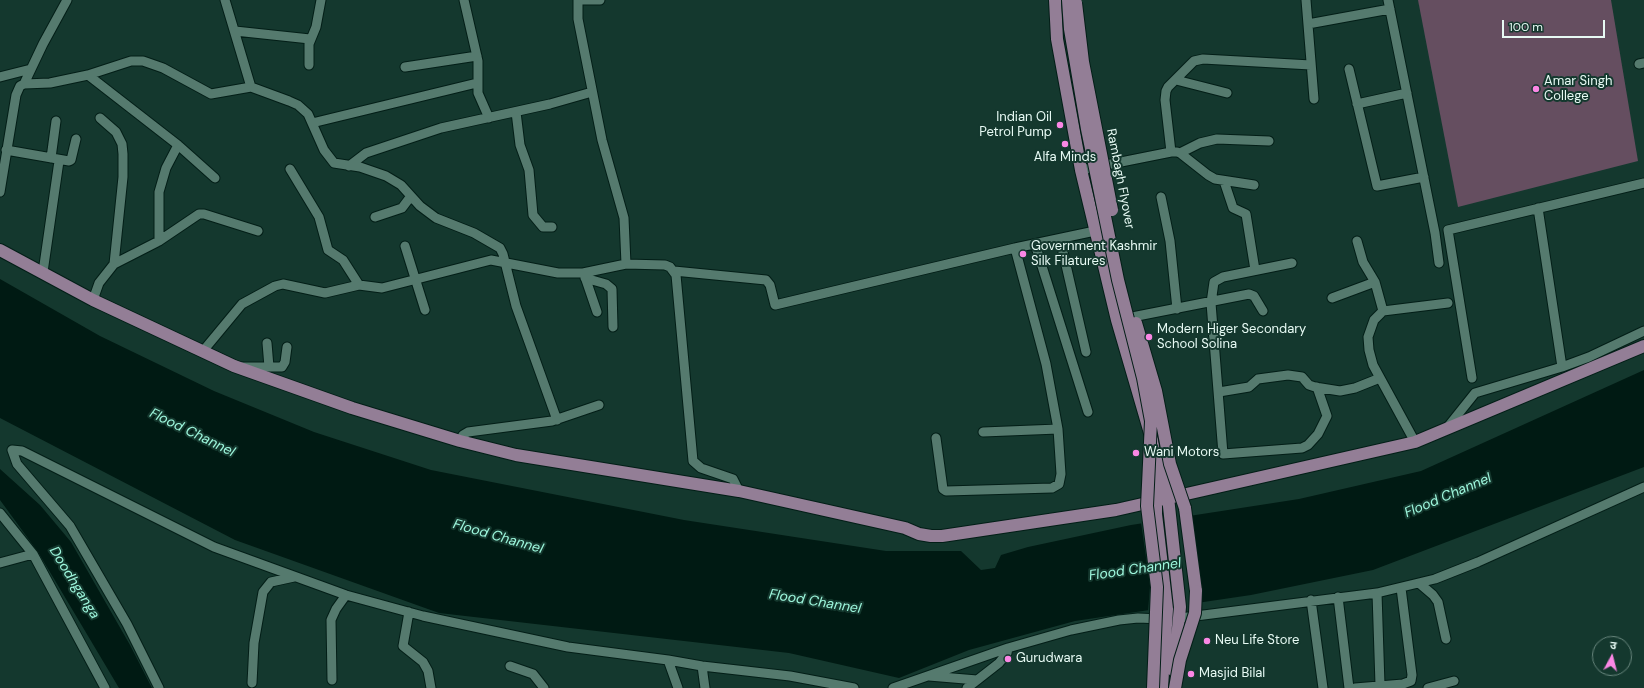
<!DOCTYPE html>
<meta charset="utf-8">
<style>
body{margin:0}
#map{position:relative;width:1644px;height:688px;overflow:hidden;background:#14382e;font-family:"DM Sans","Noto Sans Devanagari",sans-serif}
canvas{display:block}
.north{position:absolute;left:1592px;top:636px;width:40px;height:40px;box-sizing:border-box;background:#14382e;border:1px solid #68867d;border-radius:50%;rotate:7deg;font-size:11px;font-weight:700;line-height:16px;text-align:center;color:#e7faf4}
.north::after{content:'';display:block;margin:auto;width:14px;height:18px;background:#fb87e5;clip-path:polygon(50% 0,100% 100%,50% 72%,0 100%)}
.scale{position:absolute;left:1502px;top:20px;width:103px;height:18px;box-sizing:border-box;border:2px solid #e7faf4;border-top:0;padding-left:5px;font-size:12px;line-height:14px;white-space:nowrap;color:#e7faf4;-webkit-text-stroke:3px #14382e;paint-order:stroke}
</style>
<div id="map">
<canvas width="1644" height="688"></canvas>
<div class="north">उ</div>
<div class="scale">100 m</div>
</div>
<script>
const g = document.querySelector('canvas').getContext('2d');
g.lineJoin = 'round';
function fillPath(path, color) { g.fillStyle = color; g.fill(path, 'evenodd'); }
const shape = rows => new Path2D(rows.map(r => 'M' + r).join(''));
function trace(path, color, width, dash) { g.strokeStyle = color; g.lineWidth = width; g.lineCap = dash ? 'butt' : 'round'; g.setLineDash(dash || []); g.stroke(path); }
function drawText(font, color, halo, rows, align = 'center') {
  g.font = font + ' "DM Sans",sans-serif'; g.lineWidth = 4; g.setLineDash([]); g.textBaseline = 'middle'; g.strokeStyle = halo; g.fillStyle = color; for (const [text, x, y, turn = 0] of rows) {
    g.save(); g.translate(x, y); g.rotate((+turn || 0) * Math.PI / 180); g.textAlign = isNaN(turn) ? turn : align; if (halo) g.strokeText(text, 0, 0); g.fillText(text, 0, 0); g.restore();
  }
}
const green = shape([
 [1418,0,1611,0,1638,161,1458,207]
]);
const water = shape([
 [0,279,100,336,214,391,314,432,431,470,684,520,886,551,961,551,981,570,995,568,1001,555,1028,547,1131,525,1299,499,1421,471,1644,370,1644,467,1373,570,1251,595,1075,621,969,650,899,678,789,653,439,613,235,540,0,418],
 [0,469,40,505,71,542,130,645,152,688,119,688,38,552,0,500]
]);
const pier = shape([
 [1187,515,1198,605,1148,612,1150,586,1141,522]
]);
const minor = shape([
 [225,0,251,87],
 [464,0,478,61,478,93,489,118],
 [578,0,578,19,602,140,624,218,626,264],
 [584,0,600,0],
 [1306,0,1314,99],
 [1388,0,1435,233,1439,263],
 [1308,24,1390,9],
 [235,31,310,39],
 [1639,64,1644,63],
 [309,65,309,44,316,27,321,0],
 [405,67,477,56],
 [1349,69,1377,186,1424,177],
 [88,75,178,145,215,178],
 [0,77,31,69],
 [1176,80,1227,93],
 [24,84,43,44,67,0],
 [1357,104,1407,93],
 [516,112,520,145,529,170,533,215,543,227,552,227],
 [100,118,116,132,122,144,123,154,123,177,114,264],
 [312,123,477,83],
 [6,150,69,161,71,160,76,139],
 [1171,152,1165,100,1166,91,1168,87,1194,61,1203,59,1311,65],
 [1180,153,1200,143,1217,139,1269,141],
 [51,158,56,121],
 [349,166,366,153,441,128,550,104,592,92],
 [290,169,319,217,328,250,343,260,359,285],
 [1081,170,1171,152,1177,152,1180,153,1208,175,1215,179,1254,185],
 [1224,181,1233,208,1246,214,1255,270],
 [0,192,16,95,20,86,24,84,50,83,88,75,131,61,143,61,163,68,211,94,251,87,289,101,298,105,308,114,324,150,334,163,360,167,386,176,401,185,420,206,436,218,474,233,500,248,503,254,516,306,557,420],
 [1161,197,1170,241,1177,309],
 [1538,208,1562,367],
 [375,217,402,208,411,196],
 [1060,239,1086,352],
 [159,241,159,192,166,168,178,145],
 [1357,241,1363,262,1375,282,1383,311,1448,303],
 [1035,244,1088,412],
 [405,246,425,310],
 [1292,263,1223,277,1214,282,1211,303,1223,454,1302,448,1308,445,1318,434,1327,416,1317,387],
 [674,271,766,280,770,285,775,305,1015,248,1095,231],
 [43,272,59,161],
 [584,274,597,312],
 [585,278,606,284,612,289,613,327],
 [1332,298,1375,282],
 [93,300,99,283,114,264,159,241,199,214,204,214,258,231],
 [1383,311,1374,320,1368,337,1369,350,1373,365,1415,442],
 [1122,319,1249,294,1254,296,1263,311],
 [267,343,269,367],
 [203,351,242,304,275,286,283,284,325,293,359,285,382,288,491,260,558,273,583,273,626,264,665,265,670,267,676,275,693,461,701,468,733,479,739,491],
 [243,367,282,367,285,362,287,347],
 [1472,378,1448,230,1644,183],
 [1219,392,1249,387,1258,379,1288,375,1302,377,1309,385,1315,387,1340,391,1355,388,1380,378],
 [1447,428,1475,393,1562,367,1589,357,1644,331],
 [983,432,1058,429],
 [936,438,943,489,946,491,1052,488,1059,484,1061,474,1058,429,1046,364,1015,248],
 [460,441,463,435,468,432,552,421,599,405],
 [0,513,33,554,105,688],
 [0,563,33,554],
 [1419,583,1433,595,1438,602,1446,639],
 [1377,593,1380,685],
 [1338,597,1349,688],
 [1311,600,1323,688],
 [409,612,403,646,423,662,428,671,431,688],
 [1180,618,1377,593,1435,579,1478,562,1644,487],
 [668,660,678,688],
 [510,666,533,674,544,688],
 [702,666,705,688],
 [929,676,977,680],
 [332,680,331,620,336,609,346,595],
 [252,683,254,643,263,592,271,582,294,577],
 [159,688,127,624,70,526,17,464,12,450,22,451,214,547,346,595,423,616,568,647,668,660,702,666,790,676,854,688],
 [893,688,1008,648,1071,630,1119,620,1138,618,1161,619],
 [967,688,999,663,1007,653,1008,648],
 [1355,688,1403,684,1411,681,1412,675,1401,588],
 [1428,688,1454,681]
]);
const major = shape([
 [1055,0,1057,39,1081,170,1117,320,1152,440,1156,465,1156,514,1167,609,1162,688],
 [0,250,93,300,234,366,352,408,460,441,516,455,739,491,905,528,919,534,931,536,942,536,1116,510,1415,442,1644,346],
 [1162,457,1166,479,1180,607,1174,671],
 [1185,508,1196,591]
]);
const majorBridge = shape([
 [1068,0,1070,29,1087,129,1118,280,1143,378,1151,421,1147,506,1157,587,1153,688],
 [1076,3,1083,62,1112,210],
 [1136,323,1156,391,1170,464,1185,508],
 [1175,688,1180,660,1195,613,1196,591]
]);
const markers = [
 [1536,89,4,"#fb87e5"],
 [1060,125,4,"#fb87e5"],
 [1065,144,4,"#fb87e5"],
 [1023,254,4,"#fb87e5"],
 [1149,337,4,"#fb87e5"],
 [1136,453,4,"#fb87e5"],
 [1207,641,4,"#fb87e5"],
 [1008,659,4,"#fb87e5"],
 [1191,674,4,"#fb87e5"]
];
const poiNames = [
 ["Amar Singh",1544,82],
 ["College",1544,97],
 ["Indian Oil",1052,118,"right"],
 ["Petrol Pump",1052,133,"right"],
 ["Alfa Minds",1065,158,"center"],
 ["Government Kashmir",1031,247],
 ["Silk Filatures",1031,262],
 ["Modern Higer Secondary",1157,330],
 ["School Solina",1157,345],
 ["Wani Motors",1144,453],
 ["Neu Life Store",1215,641],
 ["Gurudwara",1016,659],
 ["Masjid Bilal",1199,674]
];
const streetNames = [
 ["Rambagh Flyover",1120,179,79]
];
const waterNames = [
 ["Flood Channel",192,433,26],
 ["Flood Channel",1448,496,-23],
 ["Flood Channel",498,537,16],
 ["Flood Channel",1135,570,-8],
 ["Doodhganga",74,583,58],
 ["Flood Channel",815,602,9]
];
fillPath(green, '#654e60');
fillPath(water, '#001a13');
fillPath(pier, '#14382e');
trace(minor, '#031e17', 11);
trace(major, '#031e17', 14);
trace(minor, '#557a6e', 9);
trace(major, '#937e96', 12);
trace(majorBridge, '#031e17', 14, []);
trace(majorBridge, '#937e96', 12);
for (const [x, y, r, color] of markers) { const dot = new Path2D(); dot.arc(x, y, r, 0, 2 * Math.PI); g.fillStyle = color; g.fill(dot); trace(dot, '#14382e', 1.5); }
drawText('13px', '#e7faf4', '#14382e', poiNames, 'left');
drawText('13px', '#e7faf4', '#14382e', streetNames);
drawText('italic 14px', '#9ef7dd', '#14382e', waterNames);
</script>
